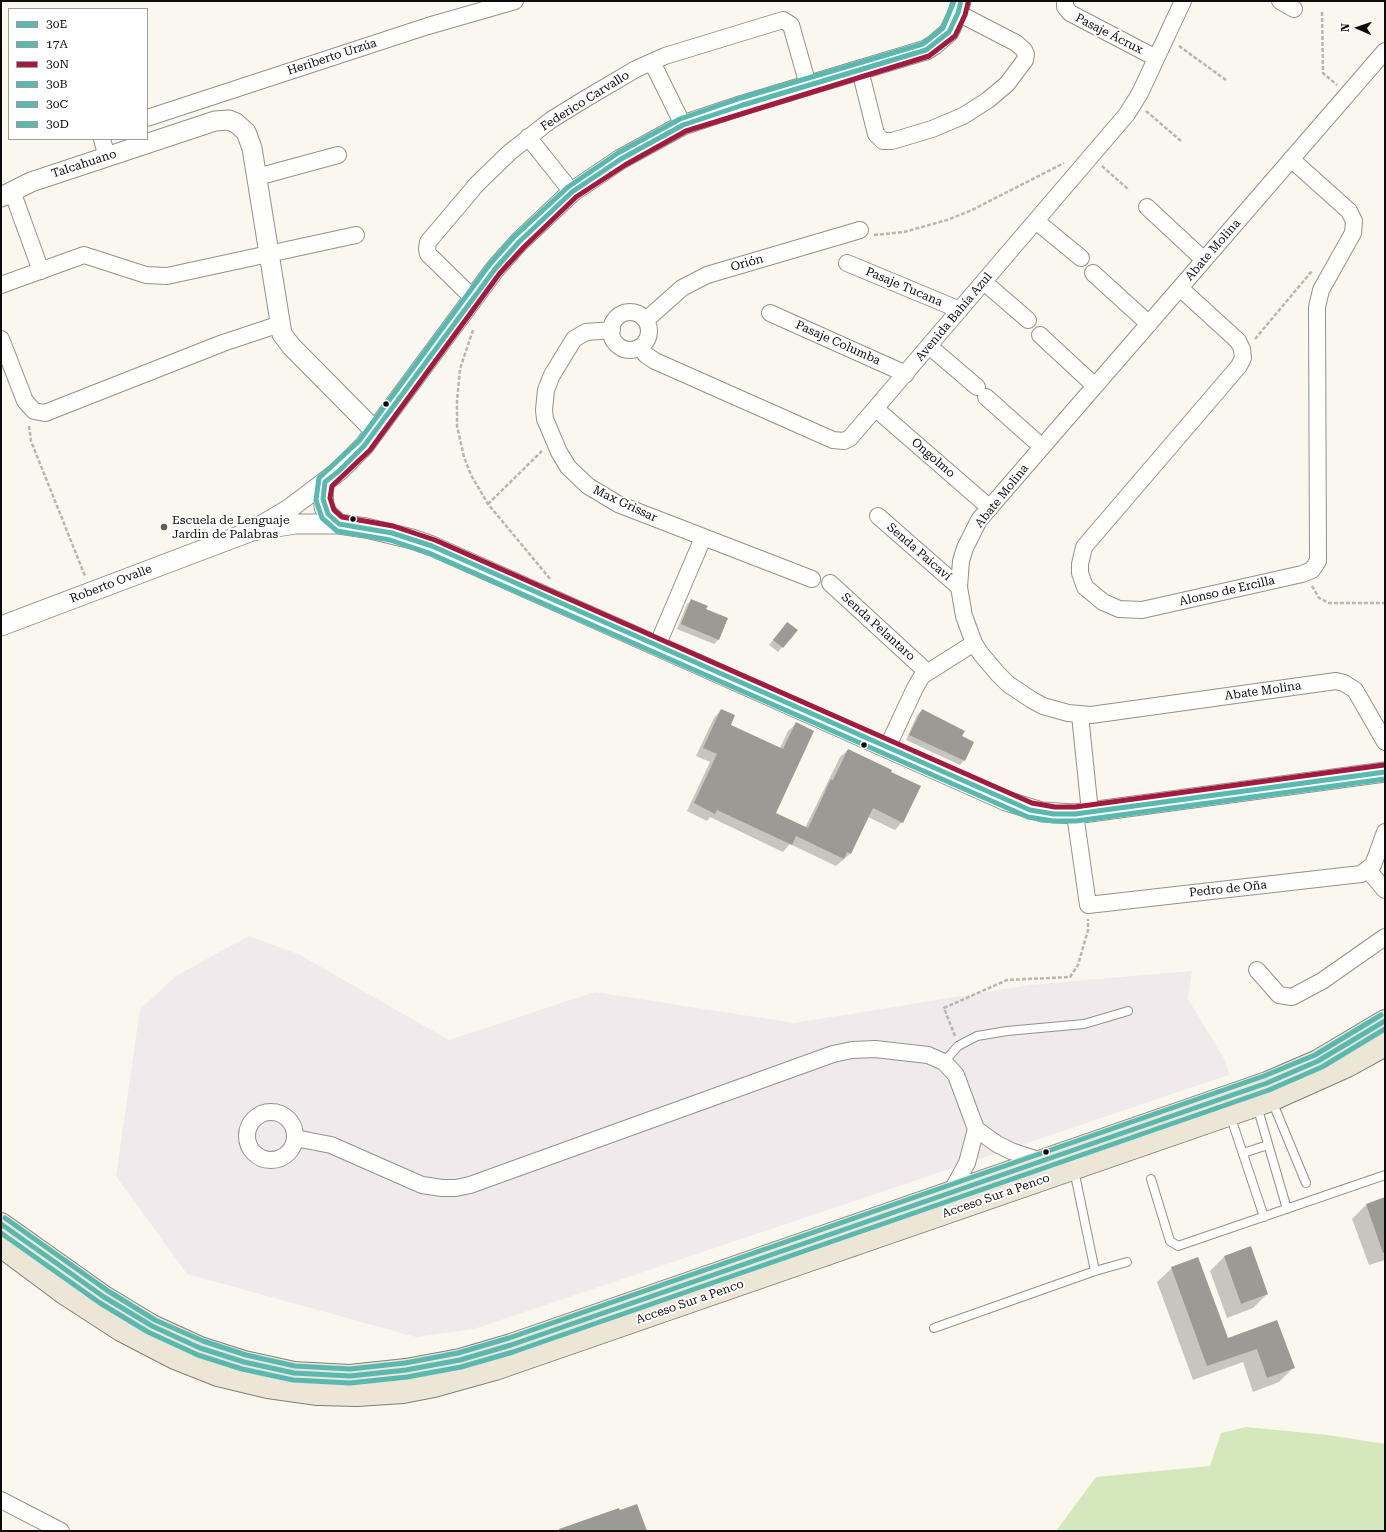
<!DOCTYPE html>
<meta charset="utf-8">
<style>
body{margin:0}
#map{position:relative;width:1386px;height:1532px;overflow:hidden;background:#faf7ef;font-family:"Roboto Serif",serif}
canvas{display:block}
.frame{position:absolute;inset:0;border:2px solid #0b0b0b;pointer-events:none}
.legend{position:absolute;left:8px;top:8px;width:140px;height:132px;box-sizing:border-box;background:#fff;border:1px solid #9d9d9d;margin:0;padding:5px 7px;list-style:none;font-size:12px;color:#0b0b0b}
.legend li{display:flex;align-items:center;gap:8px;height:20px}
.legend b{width:20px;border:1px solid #9d9d9d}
.north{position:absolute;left:1338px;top:8px;width:40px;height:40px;-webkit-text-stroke:3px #fff;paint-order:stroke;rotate:272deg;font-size:11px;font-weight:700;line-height:16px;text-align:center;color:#0b0b0b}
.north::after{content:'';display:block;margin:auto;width:14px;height:18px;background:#0b0b0b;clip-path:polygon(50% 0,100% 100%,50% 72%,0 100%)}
</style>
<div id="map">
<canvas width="1386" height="1532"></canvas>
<div class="frame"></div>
<ul class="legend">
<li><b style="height:5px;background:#59b8b0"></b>30E</li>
<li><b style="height:5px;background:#59b8b0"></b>17A</li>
<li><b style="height:5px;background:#a31a3f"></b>30N</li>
<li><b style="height:5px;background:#59b8b0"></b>30B</li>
<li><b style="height:5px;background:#59b8b0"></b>30C</li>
<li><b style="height:5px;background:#59b8b0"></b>30D</li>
</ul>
<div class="north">N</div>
</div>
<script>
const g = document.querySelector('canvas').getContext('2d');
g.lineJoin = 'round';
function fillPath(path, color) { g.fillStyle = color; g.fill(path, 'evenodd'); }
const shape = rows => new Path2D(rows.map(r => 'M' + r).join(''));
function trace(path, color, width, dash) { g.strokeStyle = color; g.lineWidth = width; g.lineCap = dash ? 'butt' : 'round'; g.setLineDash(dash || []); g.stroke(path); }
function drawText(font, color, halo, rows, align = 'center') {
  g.font = font + ' "Roboto Serif",serif'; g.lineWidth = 4; g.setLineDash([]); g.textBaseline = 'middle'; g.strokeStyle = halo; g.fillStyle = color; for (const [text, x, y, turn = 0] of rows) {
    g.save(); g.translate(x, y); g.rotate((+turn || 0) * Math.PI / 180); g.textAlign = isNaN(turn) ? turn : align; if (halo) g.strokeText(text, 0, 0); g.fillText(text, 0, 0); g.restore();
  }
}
const industrial = shape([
 [249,936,298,954,449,1040,595,992,794,1023,1029,985,1192,971,1188,999,1225,1060,1229,1075,474,1329,416,1337,187,1274,116,1176,140,1009,176,976]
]);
const forest = shape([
 [1246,1427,1328,1435,1385,1444,1385,1531,1056,1531,1096,1477,1210,1466,1221,1433]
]);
const shadow = shape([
 [692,600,705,610,719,639,714,644,677,629,687,604],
 [783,628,796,630,778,652,769,645],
 [721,710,730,725,780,748,788,731,796,724,775,814,805,828,840,757,848,750,890,772,902,822,895,830,868,817,850,854,836,866,790,844,783,852,710,817,707,821,687,811,710,762,696,756,714,718],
 [922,710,961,737,964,760,960,765,906,740,917,715],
 [1385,1198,1385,1260,1369,1265,1352,1219,1366,1205],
 [1251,1248,1267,1294,1253,1308,1227,1318,1210,1271,1224,1257],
 [1172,1268,1228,1340,1277,1322,1293,1368,1279,1382,1253,1392,1243,1362,1193,1380,1157,1282]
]);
const building = shape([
 [691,599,708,606,706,609,728,618,719,640,681,624],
 [787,622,798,630,783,648,773,640],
 [721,709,735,715,731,725,783,749,796,722,814,731,776,813,808,828,831,779,833,780,848,749,892,770,891,772,921,786,903,823,873,808,851,854,847,852,844,859,796,836,792,845,717,810,715,814,694,803,717,754,703,748],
 [922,709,965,731,962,736,974,742,965,761,909,735],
 [1385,1197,1385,1252,1383,1253,1366,1204],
 [1251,1246,1268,1294,1241,1304,1224,1256],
 [1198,1257,1228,1338,1277,1320,1295,1368,1267,1378,1257,1349,1207,1366,1171,1267],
 [637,1504,647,1531,559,1531,559,1529,619,1508,620,1510]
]);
const path = shape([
 [1322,12,1323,73,1337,85],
 [1179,46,1226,80],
 [1146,111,1181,141],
 [1102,166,1129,190],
 [874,235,904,232,947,220,972,210,1064,163],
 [473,330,460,369,457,401,457,426,464,457,471,475,488,504,551,580],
 [1255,339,1312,271],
 [29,426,31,441,85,576],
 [488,504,542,451],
 [1312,586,1319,598,1329,603,1385,603],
 [955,1036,944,1008,1007,980,1070,977,1078,965,1088,930,1088,919]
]);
const service = shape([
 [944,1062,958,1046,977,1036,1007,1031,1084,1024,1128,1011],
 [1272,1101,1306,1183],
 [1257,1106,1287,1209],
 [1230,1115,1264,1217],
 [1243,1153,1268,1145],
 [1074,1170,1095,1271],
 [1151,1179,1170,1241,1178,1246,1385,1175],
 [934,1328,1095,1271,1127,1262]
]);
const minor = shape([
 [1065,1,1065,7,1070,13,1156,58],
 [1280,1,1294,9],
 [1385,51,979,520,965,548,961,561,959,587,964,616,974,643,981,654,998,674,1008,684,1032,700,1043,706,1068,713,1091,715,1336,681,1344,683,1355,690,1385,742],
 [652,62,683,125],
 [860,70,876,134,883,141,892,141,932,129,963,116,988,100,1007,84,1025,60,1026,54,1024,50,1016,43,958,13],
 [147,118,428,26,515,1],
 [528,137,572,192],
 [102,139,107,157],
 [257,177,338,155],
 [12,191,41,271],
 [1147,207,1204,260],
 [1036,221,1081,258],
 [847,263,960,310],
 [1093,273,1149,324],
 [984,282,1028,320],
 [1,285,84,255,146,275,167,276,356,235],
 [1180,288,1238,341,1242,349,1243,358,1239,366,1084,547,1080,564,1080,573,1085,587,1103,602,1119,609,1142,610,1302,574,1312,570,1318,561,1317,307,1321,290,1353,233,1354,221,1349,211,1291,159],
 [473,298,428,254,427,249,428,242,477,184,510,152,551,120,585,99,636,69,665,56,783,20,791,25,808,85],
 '611 331a19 19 0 1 1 38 0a19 19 0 1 1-38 0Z',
 [770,313,906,374],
 [646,320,682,288,707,275,860,230],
 [612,330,586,332,574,339,552,375,546,390,544,410,545,419,559,452,568,467,588,486,618,504,812,579],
 [1040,335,1095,386],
 [1,339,25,401,34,411,45,413,223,343,280,324],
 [929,346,977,387],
 [640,347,646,355,655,361,833,440,844,441,850,438,1127,114,1140,93,1183,1],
 [986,397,1042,447],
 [876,409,990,508],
 [878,516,959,587],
 [830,583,927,672],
 [657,646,703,538],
 [1080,715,1090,812],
 [887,748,915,688,922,676,974,643],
 [1075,814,1088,905,1361,874,1373,865,1385,832],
 [1368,870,1385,890],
 [1257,970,1279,995,1292,997,1322,981,1385,937],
 '247 1136a24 24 0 1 1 48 0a24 24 0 1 1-48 0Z',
 [976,1129,997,1144,1011,1151,1041,1161],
 [295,1138,331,1145,422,1185,442,1188,456,1188,470,1185,833,1054,852,1050,875,1049,928,1055,944,1062,956,1075,976,1129,967,1163,951,1192],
 [1,1500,61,1531]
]);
const tertiary = shape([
 [1,197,31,182,215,121,229,120,236,123,246,132,252,148,282,334,291,346,375,431],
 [325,482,323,490,324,507,328,514,339,524],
 [252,531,295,524,339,524,366,528,412,539,432,546,1006,801,1042,812,1075,814,1385,772],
 [1,626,252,531,289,509,339,471,364,446,495,269,519,242,572,192,621,159,683,125,743,105,926,50,934,45,949,32,958,13,961,1]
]);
const primary = shape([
 [1,1224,104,1297,152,1326,200,1348,244,1362,294,1373,350,1376,406,1370,460,1360,511,1345,1267,1083,1318,1061,1385,1021],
 [1,1246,64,1293,121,1330,175,1358,218,1375,268,1387,318,1394,357,1395,403,1392,434,1386,495,1369,1271,1100,1347,1066,1385,1045]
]);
const bus1 = shape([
 [961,1,958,13,949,32,926,50,743,105,683,125,621,159,572,192,519,242,495,269,364,446,339,471,325,482,323,499,328,514,339,524,392,533,432,546,1030,810,1054,814,1075,814,1385,772]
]);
const bus2 = shape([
 [954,1,943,28,923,44,741,98,680,119,618,153,568,187,514,237,490,264,359,441,319,478,316,500,322,518,337,531,390,540,429,553,1028,817,1053,821,1076,821,1385,779]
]);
const bus3 = shape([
 [968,3,965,15,955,36,929,56,686,131,625,165,576,197,524,247,500,273,370,450,332,486,330,498,334,510,342,517,393,526,435,540,1032,803,1055,807,1075,807,1384,765]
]);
const bus4 = shape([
 [1,1224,104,1297,152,1326,200,1348,244,1362,294,1373,350,1376,406,1370,460,1360,511,1345,1267,1083,1318,1061,1385,1021]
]);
const bus5 = shape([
 [1,1233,100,1303,148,1332,198,1355,242,1369,293,1380,350,1383,407,1377,461,1367,513,1352,1269,1090,1322,1067,1385,1029]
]);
const bus6 = shape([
 [5,1218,108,1291,155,1320,203,1341,246,1355,295,1366,350,1369,405,1363,458,1353,509,1338,1264,1076,1315,1055,1381,1015]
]);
const markers = [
 [386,404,3.5,"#0b0b0b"],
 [353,519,3.5,"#0b0b0b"],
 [164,527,4,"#5f5e5b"],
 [864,745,3.5,"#0b0b0b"],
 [1046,1152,3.5,"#0b0b0b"]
];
const streetNames = [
 ["Pasaje Ácrux",1109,34,27],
 ["Heriberto Urzúa",332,57,-18],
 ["Federico Carvallo",585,101,-32],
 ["Talcahuano",84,164,-18],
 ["Abate Molina",1213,250,-49],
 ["Orión",747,263,-16],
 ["Pasaje Tucana",904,287,23],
 ["Avenida Bahía Azul",954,317,-50],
 ["Pasaje Columba",838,343,24],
 ["Ongolmo",933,458,41],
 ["Abate Molina",1002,496,-51],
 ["Max Grissar",625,504,25],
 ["Senda Paicaví",919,552,41],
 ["Roberto Ovalle",111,584,-21],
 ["Alonso de Ercilla",1227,591,-13],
 ["Senda Pelantaro",878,627,42],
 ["Abate Molina",1263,691,-8],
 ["Pedro de Oña",1228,889,-6],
 ["Acceso Sur a Penco",996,1196,-19],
 ["Acceso Sur a Penco",690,1302,-19]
];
const poiNames = [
 ["Escuela de Lenguaje",172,520],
 ["Jardin de Palabras",172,534]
];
fillPath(industrial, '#f1eaed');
fillPath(forest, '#d4e8bb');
fillPath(shadow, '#0003');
fillPath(building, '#9c9a95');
trace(service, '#93918e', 10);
trace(minor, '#93918e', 18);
trace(tertiary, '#93918e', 21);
trace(primary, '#807f7b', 24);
trace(path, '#b7b6b5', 2.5, [4, 2]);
trace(service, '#fefefd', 8);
trace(minor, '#fefefd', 16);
trace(tertiary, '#fefefd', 19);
trace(primary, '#ece6d6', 22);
trace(bus1, '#59b8b0', 5);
trace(bus2, '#59b8b0', 5);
trace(bus3, '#a31a3f', 5);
trace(bus4, '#59b8b0', 5);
trace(bus5, '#59b8b0', 5);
trace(bus6, '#59b8b0', 5);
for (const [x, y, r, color] of markers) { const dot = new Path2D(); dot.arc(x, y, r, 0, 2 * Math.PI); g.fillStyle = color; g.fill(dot); trace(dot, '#fff', 1.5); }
drawText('12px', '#0b0b0b', '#fff', streetNames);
drawText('12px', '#0b0b0b', '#fff', poiNames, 'left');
</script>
